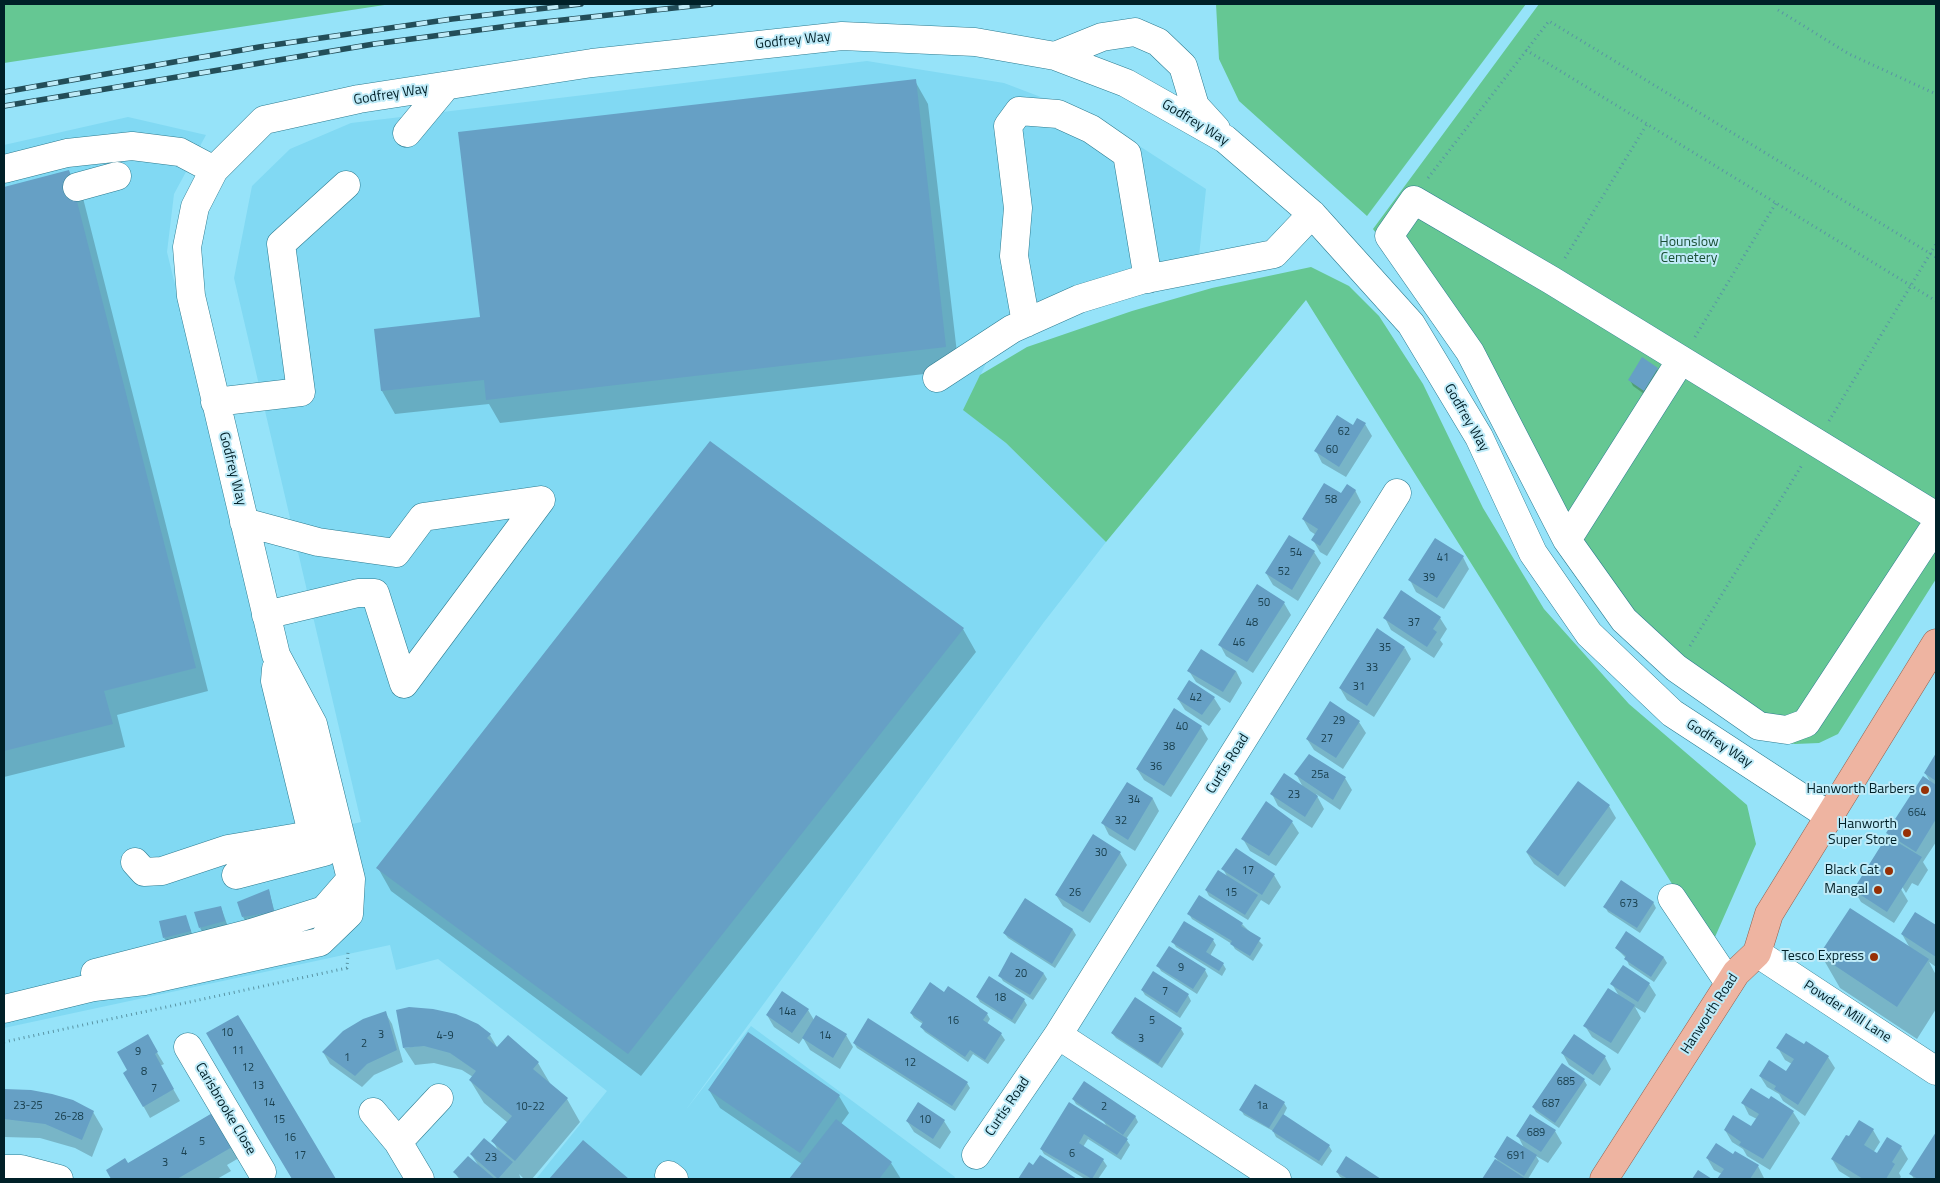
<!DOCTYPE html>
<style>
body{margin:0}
#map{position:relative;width:1940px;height:1183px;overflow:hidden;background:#96e3f9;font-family:"Titillium Web",sans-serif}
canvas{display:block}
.frame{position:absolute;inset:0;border:5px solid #002028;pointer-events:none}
</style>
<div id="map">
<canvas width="1940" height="1183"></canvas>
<div class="frame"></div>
</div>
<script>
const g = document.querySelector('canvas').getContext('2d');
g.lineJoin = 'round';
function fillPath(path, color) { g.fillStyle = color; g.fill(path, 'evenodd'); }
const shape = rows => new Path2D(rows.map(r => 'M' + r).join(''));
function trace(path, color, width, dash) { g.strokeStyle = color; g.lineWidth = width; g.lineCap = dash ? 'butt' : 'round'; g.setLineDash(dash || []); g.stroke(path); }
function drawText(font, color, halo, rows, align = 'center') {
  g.font = font + ' "Titillium Web",sans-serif'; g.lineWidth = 4; g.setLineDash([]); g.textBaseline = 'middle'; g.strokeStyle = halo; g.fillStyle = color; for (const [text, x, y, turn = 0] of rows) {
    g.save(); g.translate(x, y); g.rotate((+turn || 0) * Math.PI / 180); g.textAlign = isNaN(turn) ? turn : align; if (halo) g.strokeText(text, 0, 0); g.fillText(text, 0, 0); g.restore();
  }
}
const built = shape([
 [867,61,1004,83,1096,118,1206,189,1199,256,990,355,964,410,1006,443,1106,542,1044,622,685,1111,751,1026,955,1177,954,1179,536,1179,607,1091,438,959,396,970,390,945,4,1028,4,145,128,117,206,135,174,194,167,252,309,834,361,822,234,278,252,186,290,149,351,123]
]);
const green = shape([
 [4,4,391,4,4,63],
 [1216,4,1526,4,1367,216,1239,101,1219,59],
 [1539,4,1936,4,1936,579,1838,734,1819,743,1795,744,1762,740,1666,674,1456,342,1373,229],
 [1311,267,1349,286,1379,316,1423,384,1483,508,1544,609,1629,704,1747,805,1756,844,1711,946,1306,300,1106,542,1006,443,963,410,980,375,1027,347,1132,311,1212,288]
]);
const shadow = shape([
 [915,81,928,104,959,370,500,423,489,404,395,414,382,391,375,330,481,318],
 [69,171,82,194,208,691,117,715,125,747,4,777,4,188],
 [1657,369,1660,374,1647,396,1633,386,1630,380],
 [1365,424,1372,436,1346,477,1322,463,1316,451,1353,427],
 [710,443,963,629,976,652,641,1076,391,891,378,868],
 [1355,490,1361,502,1327,556,1320,552,1313,540,1316,535,1310,531,1303,519,1341,495],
 [1314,552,1321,563,1298,601,1273,585,1266,573],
 [1463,557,1469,569,1444,609,1416,592,1410,580],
 [1284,603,1291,615,1253,673,1226,656,1220,645],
 [1385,618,1440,618,1447,629,1440,640,1443,644,1434,658,1391,630],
 [1405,648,1411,659,1374,717,1347,700,1340,688],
 [1189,671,1236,671,1242,683,1230,703,1196,682],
 [1214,698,1221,709,1209,726,1185,710,1178,699],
 [1359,722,1366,733,1343,769,1314,750,1307,739],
 [1201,727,1208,739,1171,797,1144,780,1137,769],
 [1936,756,1936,842,1923,862,1928,870,1918,886,1912,883,1906,893,1900,883,1898,884,1908,901,1894,923,1861,902,1854,890,1891,839,1888,833,1931,783,1925,773],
 [1296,774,1345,778,1352,790,1340,810,1316,794,1324,809,1312,828,1278,806,1272,794,1304,789],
 [1127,783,1153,799,1159,811,1135,851,1109,835,1103,823],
 [1578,783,1609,806,1616,818,1565,887,1534,864,1527,853],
 [1292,822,1299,833,1276,866,1250,851,1243,839],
 [1120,853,1127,865,1090,923,1063,906,1056,895],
 [1223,869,1274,875,1281,887,1269,905,1261,900,1248,920,1209,896,1206,890,1228,878],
 [269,891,276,917,246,922,243,917],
 [1025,900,1073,930,1076,935,1055,968,1008,938,1004,933],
 [1653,902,1656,908,1640,933,1608,912,1605,907],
 [221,907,228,927,203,933,200,928],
 [1189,914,1242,924,1263,945,1253,961,1235,949,1232,944,1192,919],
 [1916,914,1936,927,1936,967,1929,962,1936,975,1936,1009,1917,1039,1840,988,1821,955,1911,950,1902,934],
 [185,916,193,936,168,943,164,938],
 [1626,933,1664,958,1667,963,1654,982,1629,965,1626,958,1616,948],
 [1213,940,1216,945,1210,956,1223,964,1226,969,1222,976,1176,947,1173,942],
 [1158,966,1205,970,1208,976,1197,994,1161,971],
 [1044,974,1047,979,1033,1000,1003,981,1000,976],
 [1612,984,1649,984,1656,995,1645,1013,1635,1007,1641,1018,1618,1054,1592,1037,1585,1026,1619,996],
 [1142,990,1188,995,1191,1001,1180,1018,1145,995],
 [944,994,987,1014,990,1019,987,1024,1001,1034,1005,1040,988,1064,973,1054,968,1062,925,1032,921,1027,923,1024,914,1018,911,1013],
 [977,997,1024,1000,1027,1005,1015,1024,980,1002],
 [808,1010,814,1020,817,1017,846,1035,853,1047,840,1069,810,1050,803,1038,799,1044,774,1027,767,1015],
 [385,1012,392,1024,403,1062,374,1075,362,1087,330,1064,323,1052],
 [1181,1029,1184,1034,1162,1068,1116,1038,1112,1033],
 [490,1035,498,1049,508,1037,538,1063,551,1085,567,1099,580,1122,532,1179,524,1179,519,1174,521,1179,459,1179,455,1173,478,1165,471,1154,499,1152,493,1141,508,1123,484,1103,470,1080,473,1077,462,1070,434,1063,415,1065,404,1048],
 [147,1036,164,1064,160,1066,180,1101,150,1118,125,1073,129,1070],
 [854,1043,967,1083,970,1088,955,1111,857,1048],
 [1804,1046,1828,1057,1835,1068,1805,1116,1783,1101,1779,1094,1767,1087,1760,1076,1787,1073,1792,1064,1785,1060,1778,1048],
 [1563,1054,1605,1057,1611,1069,1600,1086,1569,1065],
 [1584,1080,1587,1085,1559,1128,1536,1112,1533,1107],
 [4,1090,31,1091,93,1112,103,1129,92,1157,75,1148,40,1138,4,1137],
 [709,1090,839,1096,849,1113,841,1124,891,1163,901,1179,790,1179,802,1164,720,1108],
 [1073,1099,1135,1116,1138,1122,1126,1139,1130,1145,1121,1160,1088,1139,1083,1147,1103,1160,1107,1166,1098,1179,1085,1179,1044,1154,1041,1149,1070,1104,1107,1127,1104,1122,1076,1104],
 [1769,1101,1793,1112,1800,1123,1770,1170,1747,1156,1743,1149,1732,1142,1725,1130,1751,1128,1757,1119,1749,1115,1743,1103],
 [1284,1103,1287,1108,1283,1116,1329,1146,1332,1151,1322,1166,1276,1137,1273,1131,1244,1115,1241,1110],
 [218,1111,244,1155,227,1165,231,1171,217,1179,136,1179],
 [907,1121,944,1121,951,1132,940,1149,914,1132],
 [1860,1122,1873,1130,1880,1142,1873,1153,1877,1155,1901,1147,1908,1159,1899,1173,1901,1177,1899,1179,1852,1179,1839,1171,1832,1159],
 [1555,1131,1562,1143,1548,1163,1536,1156,1539,1161,1528,1179,1484,1179,1495,1161,1499,1163,1495,1157,1524,1148,1518,1136],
 [1936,1134,1936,1179,1914,1179,1911,1174],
 [583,1142,627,1179,551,1179],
 [1040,1157,1075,1179,1019,1179,1029,1164,1034,1167],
 [1346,1158,1378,1179,1344,1179,1340,1177,1337,1172],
 [1707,1158,1758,1166,1764,1178,1719,1179,1722,1174,1714,1170]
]);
const building = shape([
 [916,79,946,347,486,400,484,380,381,391,374,329,480,317,458,132],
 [69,170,196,668,104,691,113,724,4,751,4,187],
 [1642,357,1658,368,1644,391,1628,380],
 [1337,415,1353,425,1357,418,1366,423,1339,467,1314,451],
 [710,441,964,628,628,1054,376,868],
 [1324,483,1341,493,1347,484,1356,490,1320,546,1311,540,1318,529,1302,519],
 [1289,535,1315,551,1292,590,1265,573],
 [1435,538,1464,556,1437,598,1408,580],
 [1257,584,1285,602,1247,662,1218,645],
 [1401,590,1441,617,1433,629,1437,632,1427,647,1383,618],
 [1377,628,1405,647,1367,706,1339,688],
 [1201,649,1236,671,1223,692,1187,671],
 [1189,680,1215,697,1202,715,1177,699],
 [1330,701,1360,721,1336,758,1306,739],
 [1174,708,1202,726,1164,786,1136,769],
 [1936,753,1936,781,1924,773],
 [1309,754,1346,777,1333,800,1294,774],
 [1284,773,1318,796,1305,817,1270,794],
 [1923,776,1936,785,1936,819,1916,852,1886,833],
 [1578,781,1610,805,1558,876,1526,852],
 [1127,782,1153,798,1128,840,1101,823],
 [1266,801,1293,821,1269,856,1241,839],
 [1093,834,1121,852,1083,912,1055,895],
 [1887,836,1922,857,1887,912,1853,890],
 [1236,848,1275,874,1262,895,1221,869],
 [1218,870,1258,895,1245,915,1205,890],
 [1621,880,1654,902,1637,928,1603,907],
 [269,889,274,912,242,917,237,902],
 [1199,895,1243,923,1241,926,1261,938,1250,956,1230,944,1232,941,1187,914],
 [1025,898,1073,929,1052,964,1003,933],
 [221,906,225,921,199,928,194,912],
 [1850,908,1929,959,1897,1007,1819,955],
 [1915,912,1936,925,1936,957,1901,934],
 [186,915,191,931,163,938,159,921],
 [1184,921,1214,939,1206,952,1224,963,1219,971,1171,942],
 [1626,931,1664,957,1651,977,1624,959,1626,956,1615,948],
 [1169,946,1206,969,1193,989,1156,966],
 [1011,952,1044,973,1030,995,998,976],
 [1623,965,1650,983,1638,1002,1610,984],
 [1153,971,1189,994,1177,1013,1141,990],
 [989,976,1025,999,1012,1020,976,997],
 [930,982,944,992,948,986,988,1013,983,1020,1002,1033,985,1060,970,1050,965,1057,920,1027,923,1022,910,1013],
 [1608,988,1635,1005,1611,1043,1583,1026],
 [782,991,809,1009,792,1033,766,1015],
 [1135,997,1182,1028,1158,1064,1111,1033],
 [409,1007,433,1009,456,1014,478,1024,491,1034,487,1038,497,1047,508,1035,539,1062,533,1069,568,1098,515,1161,491,1141,512,1116,469,1080,476,1071,450,1053,424,1046,403,1048,396,1010],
 [386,1011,397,1050,367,1064,355,1076,322,1052,343,1031,363,1019],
 [238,1015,249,1033,336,1179,292,1179,268,1139,206,1033],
 [816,1015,847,1034,833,1058,802,1038],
 [868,1018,968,1082,952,1106,853,1043],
 [748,1032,840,1095,800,1153,708,1090],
 [1786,1033,1804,1044,1806,1041,1829,1056,1798,1105,1774,1089,1776,1086,1759,1076,1769,1060,1786,1071,1794,1059,1776,1048],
 [148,1034,158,1052,155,1054,174,1089,143,1107,123,1073,127,1070,117,1052],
 [1574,1034,1606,1056,1593,1075,1561,1053],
 [1562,1063,1585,1079,1555,1123,1532,1107],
 [1084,1081,1136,1116,1123,1135,1072,1099],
 [1255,1084,1285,1102,1269,1128,1239,1110],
 [1751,1088,1769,1099,1771,1096,1794,1111,1763,1159,1739,1145,1741,1142,1724,1130,1733,1115,1751,1126,1759,1114,1741,1103],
 [4,1089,31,1090,52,1094,73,1100,94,1111,82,1140,45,1124,4,1119],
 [918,1102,945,1120,933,1139,906,1121],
 [1069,1102,1128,1139,1117,1155,1084,1134,1079,1143,1104,1159,1092,1179,1040,1149],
 [219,1109,239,1143,177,1179,111,1179,106,1170,125,1158,128,1163],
 [1283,1114,1330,1145,1319,1161,1272,1131],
 [1530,1114,1556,1130,1541,1152,1516,1136],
 [836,1119,892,1162,879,1179,789,1179],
 [1859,1120,1874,1129,1864,1145,1877,1153,1887,1137,1902,1146,1892,1162,1895,1164,1886,1179,1863,1179,1831,1159,1846,1135,1849,1136],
 [1936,1132,1936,1179,1918,1179,1909,1174],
 [1507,1136,1537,1155,1524,1176,1494,1157],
 [484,1138,513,1162,498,1179,470,1154],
 [583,1140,629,1179,549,1179],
 [1716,1143,1733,1154,1735,1151,1759,1165,1750,1179,1717,1179,1724,1169,1706,1158],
 [1040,1155,1077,1179,1018,1179,1029,1162,1033,1165],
 [468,1156,495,1179,461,1179,453,1172],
 [1346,1156,1381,1179,1348,1179,1336,1172],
 [1495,1159,1526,1179,1482,1179],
 [1698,1170,1712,1179,1692,1179]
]);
const path = shape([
 [1778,10,1849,54,1936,94],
 [1526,50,1936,301],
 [1428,178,1549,21,1936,257],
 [1565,258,1647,124],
 [1695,337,1776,203],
 [1829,421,1936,244],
 [1690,646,1802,465],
 [4,1042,347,968,348,952]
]);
const minor = shape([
 [1055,56,1102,37,1135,32,1158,42,1183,66,1195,106,1216,129],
 [407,133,446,86],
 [4,169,67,153,132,146,180,152,214,170],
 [77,187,117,176],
 [1026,323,1014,256,1018,208,1008,126,1019,111,1058,114,1091,129,1127,154,1148,279],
 [937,378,1012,329,1079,299,1141,280,1274,254,1312,214],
 [215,402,301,392,281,244,346,185],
 [1936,516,1551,280,1414,200,1389,236,1470,352,1567,540,1624,620,1676,668,1759,726,1787,730,1806,723,1936,525],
 [244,522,318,542,396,553,423,517,541,500,404,684,375,593,358,593,266,615],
 [1567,540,1681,360],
 [135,862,144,872,162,871,228,849,305,836,311,829,275,681,276,669],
 [236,875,324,852,328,842,322,815],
 [1672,898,1729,983],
 [1757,953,1936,1071],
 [95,973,251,933,324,910,351,879],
 [4,1009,94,987,144,981,320,942,349,914,351,879,313,724,276,655,191,296,187,247,195,207,214,170,264,120,359,99,592,63,842,36,975,42,1055,56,1126,83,1225,139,1312,214,1411,324,1479,437,1533,553,1589,634,1672,713,1831,817],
 [188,1047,262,1172],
 [373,1112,398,1142],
 [976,1155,1058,1035],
 [4,1169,21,1169,59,1179],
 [669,1175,674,1179],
 [420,1179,398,1142,439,1098],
 [1277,1179,1058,1035,1397,493]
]);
const major = shape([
 [1604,1179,1736,973,1757,953,1769,914,1936,643]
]);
const rail = shape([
 [4,92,259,47,452,19,581,4],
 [4,106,374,44,516,25,711,4]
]);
const markers = [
 [1925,790,5,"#973107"],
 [1907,833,5,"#973107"],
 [1889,871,5,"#973107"],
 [1878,890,5,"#973107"],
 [1874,957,5,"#973107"]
];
const numberNames = [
 ["62",1344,432],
 ["60",1332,450],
 ["58",1331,500],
 ["54",1296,553],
 ["41",1443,558],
 ["52",1284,572],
 ["39",1429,578],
 ["50",1264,603],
 ["48",1252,623],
 ["37",1414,623],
 ["46",1239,643],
 ["35",1385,648],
 ["33",1372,668],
 ["31",1359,687],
 ["42",1196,698],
 ["29",1339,721],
 ["40",1182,727],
 ["27",1327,739],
 ["38",1169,747],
 ["36",1156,767],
 ["25a",1320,775],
 ["23",1294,795],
 ["34",1134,800],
 ["664",1917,813],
 ["32",1121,821],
 ["30",1101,853],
 ["17",1248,871],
 ["26",1075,893],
 ["15",1231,893],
 ["673",1629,904],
 ["9",1181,968],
 ["20",1021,974],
 ["7",1165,992],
 ["18",1000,998],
 ["14a",787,1012],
 ["16",953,1021],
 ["5",1152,1021],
 ["10",227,1033],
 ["3",381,1035],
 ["4-9",445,1036],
 ["14",825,1036],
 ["3",1141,1039],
 ["2",364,1044],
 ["11",238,1051],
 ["9",138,1052],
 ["1",347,1058],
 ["12",910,1063],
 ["12",248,1068],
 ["8",144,1072],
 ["685",1566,1082],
 ["13",258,1086],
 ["7",154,1089],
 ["14",269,1103],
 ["687",1551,1104],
 ["23-25",28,1106],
 ["1a",1262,1106],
 ["10-22",530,1107],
 ["2",1104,1107],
 ["26-28",69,1117],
 ["15",279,1120],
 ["10",925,1120],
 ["689",1536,1133],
 ["16",290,1138],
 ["5",202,1142],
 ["4",184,1152],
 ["6",1072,1154],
 ["17",300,1156],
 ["691",1516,1156],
 ["23",491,1158],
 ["3",165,1163]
];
const streetNames = [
 ["Godfrey Way",793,41,-6],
 ["Godfrey Way",391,95,-9],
 ["Godfrey Way",1195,123,31],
 ["Godfrey Way",1466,418,60],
 ["Godfrey Way",232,469,76],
 ["Godfrey Way",1719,744,33],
 ["Curtis Road",1228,764,-58],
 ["Powder Mill Lane",1847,1012,33],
 ["Hanworth Road",1710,1014,-57],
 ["Curtis Road",1008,1107,-56],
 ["Carisbrooke Close",225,1109,59]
];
const parkNames = [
 ["Hounslow",1689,243],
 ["Cemetery",1689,259]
];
const poiNames = [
 ["Hanworth Barbers",1915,790],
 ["Hanworth",1897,825],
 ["Super Store",1897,841],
 ["Black Cat",1879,871],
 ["Mangal",1868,890],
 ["Tesco Express",1864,957]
];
fillPath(built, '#81d9f3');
fillPath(green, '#65c793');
fillPath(shadow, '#0003');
fillPath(building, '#66a0c5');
trace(minor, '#2c7b90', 29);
trace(major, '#93604e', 29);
trace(path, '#5994a4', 3, [1, 4]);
trace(minor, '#fff', 28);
trace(major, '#eeb4a1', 28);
trace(rail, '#234e59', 5.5);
trace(rail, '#bfebf8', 4, [11]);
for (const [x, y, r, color] of markers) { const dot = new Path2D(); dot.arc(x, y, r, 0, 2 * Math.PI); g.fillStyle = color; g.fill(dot); trace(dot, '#bfebf8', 2); }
drawText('11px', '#1a404f', null, numberNames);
drawText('14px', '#002028', '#bfebf8', streetNames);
drawText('14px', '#1c5036', '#bfebf8', parkNames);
drawText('14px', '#002028', '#bfebf8', poiNames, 'right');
</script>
